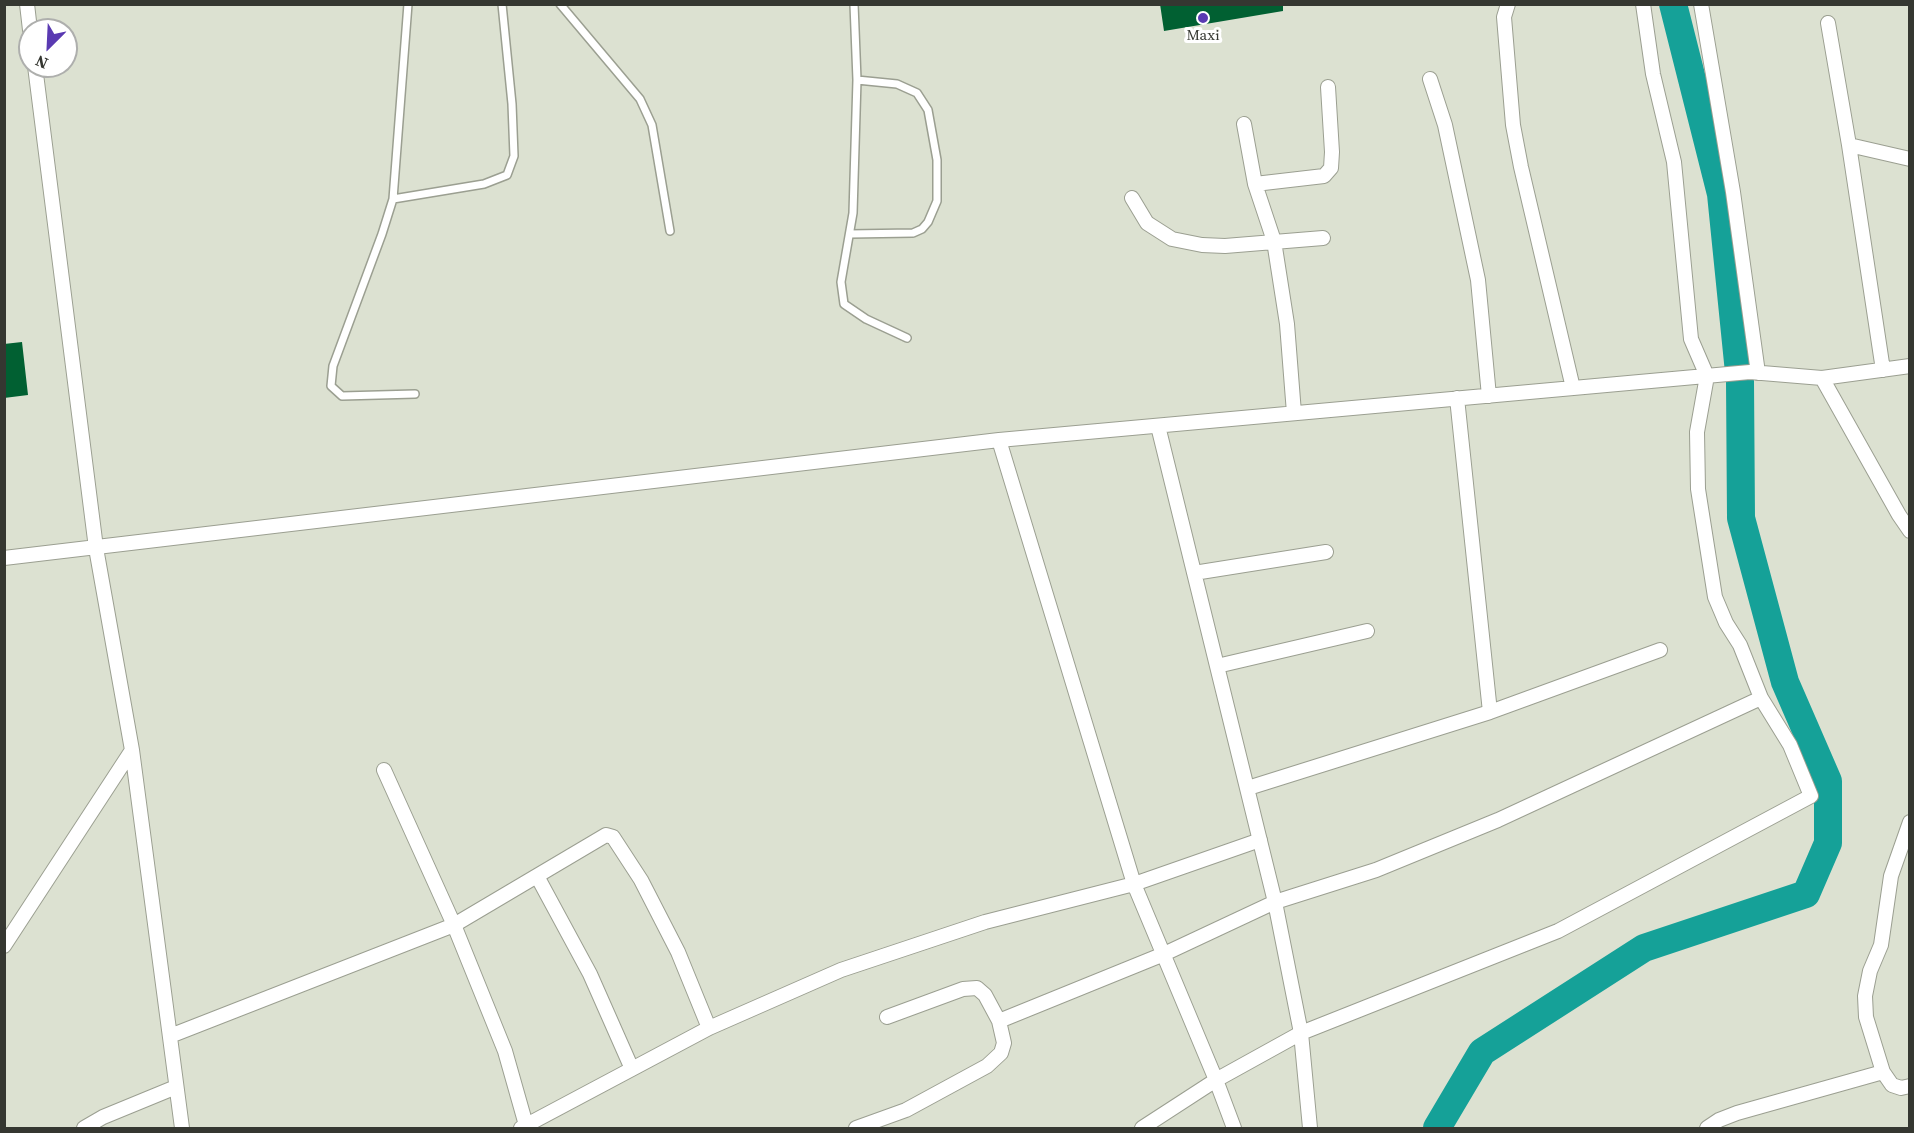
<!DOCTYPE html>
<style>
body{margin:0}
#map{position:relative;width:1914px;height:1133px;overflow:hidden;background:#dce1d1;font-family:"Source Serif 4",serif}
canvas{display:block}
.frame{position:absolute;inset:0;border:6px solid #353731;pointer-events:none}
.north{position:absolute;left:18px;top:18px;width:60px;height:60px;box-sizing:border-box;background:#fff;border:2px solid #aeafad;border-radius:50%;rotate:204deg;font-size:16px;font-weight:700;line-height:24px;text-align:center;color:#353731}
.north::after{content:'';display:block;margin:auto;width:21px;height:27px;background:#5a3ab2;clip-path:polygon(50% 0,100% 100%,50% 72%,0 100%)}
</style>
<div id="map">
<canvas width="1914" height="1133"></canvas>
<div class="frame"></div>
<div class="north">N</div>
</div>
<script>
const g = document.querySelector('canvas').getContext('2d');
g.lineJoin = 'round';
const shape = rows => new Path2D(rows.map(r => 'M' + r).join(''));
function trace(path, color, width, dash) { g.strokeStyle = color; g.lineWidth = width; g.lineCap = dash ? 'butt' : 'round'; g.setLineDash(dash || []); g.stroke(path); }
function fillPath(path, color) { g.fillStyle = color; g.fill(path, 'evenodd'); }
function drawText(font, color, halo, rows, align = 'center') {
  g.font = font + ' "Source Serif 4",serif'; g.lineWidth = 6; g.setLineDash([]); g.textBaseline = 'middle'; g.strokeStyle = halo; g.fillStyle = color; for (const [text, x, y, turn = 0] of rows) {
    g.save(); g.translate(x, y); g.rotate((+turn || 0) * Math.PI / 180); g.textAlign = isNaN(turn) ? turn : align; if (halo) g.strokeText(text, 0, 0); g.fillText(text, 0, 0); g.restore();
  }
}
const river = shape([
 [1437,1128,1482,1052,1644,948,1806,894,1828,843,1828,781,1785,682,1741,518,1740,382,1721,194,1673,4]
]);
const building = shape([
 [1160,4,1283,4,1283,11,1164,31],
 [22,342,28,395,4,398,4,344]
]);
const service = shape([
 [408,4,393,199,382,234,333,366,331,386,342,396,415,394],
 [560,4,640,99,652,125,670,231],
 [854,4,857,80,853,213,841,282,844,304,866,319,907,338],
 [393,199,484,184,507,175,514,156,512,104,502,4],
 [850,234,913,233,922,229,928,222,937,201,937,160,928,110,917,93,897,84,857,80]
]);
const minor = shape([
 [27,4,30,30],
 [1508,4,1504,17,1513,125,1521,167,1573,388],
 [1701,4,1733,192,1758,373],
 [1828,23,1849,145,1883,370],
 [35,66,96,548,132,750,182,1128],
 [1430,79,1445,125,1478,280,1489,396],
 [1244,124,1255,184,1274,241,1287,324,1294,413],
 [1849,145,1910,159],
 [1255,184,1324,176,1331,168,1332,152,1328,87],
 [1132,198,1147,223,1172,239,1202,245,1225,246,1323,238],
 [1822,378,1899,515,1910,531],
 [1457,398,1490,712],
 [1158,426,1275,902,1301,1033,1310,1128],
 [999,440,1134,884,1216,1080,1234,1128],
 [4,558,999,440,1750,372,1822,378,1910,366],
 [1194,573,1326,552],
 [1217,666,1367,631],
 [384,770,454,925,505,1051,526,1125],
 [1248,788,1490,712,1660,650],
 [1910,822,1891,876,1881,945,1870,971,1865,996,1866,1017,1883,1072,1892,1085,1901,1088,1910,1086],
 [537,876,590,974,632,1069],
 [4,946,132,750],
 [999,1021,1164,954,1275,902,1376,870,1498,820,1761,698],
 [170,1036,454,925,606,835,613,837,641,880,678,952,709,1028],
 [84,1128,103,1117,176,1087],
 [521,1128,709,1028,841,970,985,922,1134,884,1260,840],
 [856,1128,906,1110,987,1066,1001,1053,1004,1043,999,1021,985,995,977,988,963,989,887,1017],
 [1142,1128,1216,1080,1301,1033,1558,931,1811,796,1790,745,1761,698,1740,645,1726,623,1715,597,1698,489,1697,432,1707,376,1691,339,1674,162,1653,74,1643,4],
 [1707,1128,1719,1120,1737,1113,1883,1072]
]);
const markers = [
 [1203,18,6,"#5a3ab2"]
];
const poiNames = [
 ["Maxi",1203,36]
];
trace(river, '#15a198', 28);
fillPath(building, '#016032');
trace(service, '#9b9f91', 10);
trace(minor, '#9b9f91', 16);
trace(service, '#fff', 7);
trace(minor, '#fff', 14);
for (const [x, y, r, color] of markers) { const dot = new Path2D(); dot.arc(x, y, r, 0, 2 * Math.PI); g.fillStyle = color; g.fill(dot); trace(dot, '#fff', 2); }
drawText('15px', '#353731', '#fff', poiNames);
</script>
